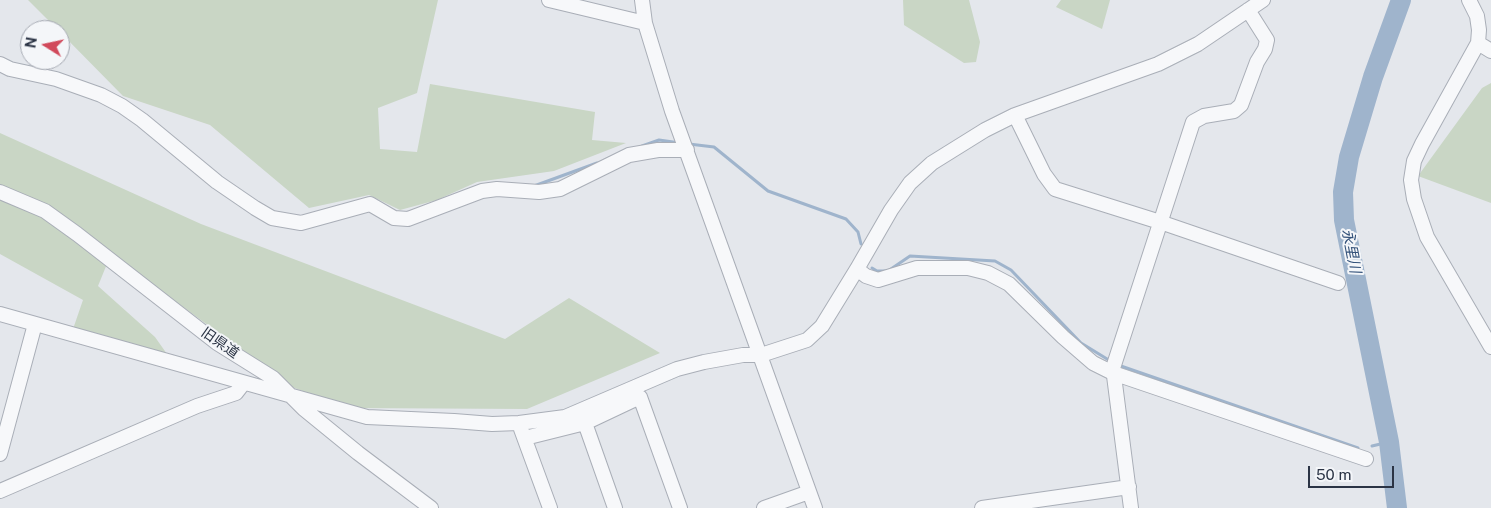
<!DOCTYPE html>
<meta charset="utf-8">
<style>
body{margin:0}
#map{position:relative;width:1491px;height:508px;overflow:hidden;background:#e4e7ec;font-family:"Public Sans",sans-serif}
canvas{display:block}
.north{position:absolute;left:20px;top:20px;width:50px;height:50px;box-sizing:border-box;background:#f4f6f9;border:1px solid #a4a8b1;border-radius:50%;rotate:280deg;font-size:14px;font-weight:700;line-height:20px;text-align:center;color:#2b3445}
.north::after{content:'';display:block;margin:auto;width:18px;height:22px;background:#d1495b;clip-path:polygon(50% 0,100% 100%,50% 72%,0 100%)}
.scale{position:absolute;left:1308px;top:466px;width:86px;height:22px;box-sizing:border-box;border:2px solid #2b3445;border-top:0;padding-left:6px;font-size:15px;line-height:18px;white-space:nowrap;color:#2b3445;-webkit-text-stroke:4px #f4f6f9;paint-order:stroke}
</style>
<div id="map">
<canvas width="1491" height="508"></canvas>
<div class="north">N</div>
<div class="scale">50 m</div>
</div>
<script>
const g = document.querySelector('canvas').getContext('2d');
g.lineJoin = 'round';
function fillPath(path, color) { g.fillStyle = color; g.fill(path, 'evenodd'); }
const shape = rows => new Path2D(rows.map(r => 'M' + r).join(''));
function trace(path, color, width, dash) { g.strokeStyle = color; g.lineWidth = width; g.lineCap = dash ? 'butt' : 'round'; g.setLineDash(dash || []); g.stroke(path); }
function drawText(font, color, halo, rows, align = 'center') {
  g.font = font + ' "Public Sans","Noto Sans JP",sans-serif'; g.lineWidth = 4; g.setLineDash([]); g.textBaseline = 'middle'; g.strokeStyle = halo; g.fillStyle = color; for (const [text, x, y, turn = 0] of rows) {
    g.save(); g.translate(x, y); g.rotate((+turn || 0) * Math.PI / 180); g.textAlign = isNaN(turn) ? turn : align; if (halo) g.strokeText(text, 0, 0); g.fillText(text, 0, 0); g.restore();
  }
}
const green = shape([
 [28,0,438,0,417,93,378,108,380,149,417,152,430,84,595,112,592,140,626,143,554,171,477,182,437,200,400,210,369,195,309,208,210,125,123,96,60,32,60,30,58,30],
 [903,0,969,0,980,42,976,62,964,63,904,25],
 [1061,0,1110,0,1102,29,1056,7],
 [1491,83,1491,203,1418,176,1482,88],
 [0,133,201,224,505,339,569,298,660,353,527,409,348,408,292,387,111,254,98,286,155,337,167,354,73,329,83,300,0,254]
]);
const stream = shape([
 [689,144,714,147,768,191,846,219,858,232,861,244],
 [642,146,659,140,680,143],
 [534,186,597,163],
 [872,268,877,271,888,271,910,256,995,261,1011,270,1081,343,1112,362],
 [1118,365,1358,448],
 [1372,446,1389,442]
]);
const river = shape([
 [1397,508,1389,442,1344,220,1343,192,1349,157,1373,77,1401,0]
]);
const minor = shape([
 [549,0,645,23],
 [642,0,645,23,672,111,815,508],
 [1469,0,1477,16,1479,30,1478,43,1422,144,1414,161,1411,180,1414,199,1427,237,1491,347],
 [1478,43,1491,51],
 [0,64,10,69,56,79,101,95,122,106,142,120,217,182,255,208,272,218,301,223,370,204,394,218,408,219,482,191,497,189,539,192,560,189,629,155,658,150,687,150],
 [1015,115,1044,174,1055,189,1160,222,1338,283],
 [0,192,45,211,77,234,217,343,273,378,304,409,358,453,431,508],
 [857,269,866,276,878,280,917,268,968,268,988,273,1009,284,1063,337,1093,363,1113,373,1366,459],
 [0,314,367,417,454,421,492,424,519,423,565,417,677,369,704,362,743,355,761,355,807,340,822,326,857,269,891,210,910,183,932,163,985,130,1015,115,1158,64,1198,44,1263,0],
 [585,423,615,508],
 [521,429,550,508],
 [525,438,585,423,640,397,680,508],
 [0,454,35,324],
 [0,491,197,406,236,393,243,384],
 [764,508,809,492],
 [982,508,1129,487],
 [1131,508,1113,368,1193,122,1204,116,1234,111,1241,105,1257,62,1265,49,1267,40,1248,10]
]);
const streetNames = [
 ["旧県道",220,343,35]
];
const waterNames = [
 ["永里川",1351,251,79]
];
fillPath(green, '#c9d6c5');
trace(stream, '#9fb4cc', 3);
trace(river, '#9fb4cc', 20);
trace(minor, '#a9aeb7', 16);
trace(minor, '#f7f8fa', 14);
drawText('14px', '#2b3445', '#f4f6f9', streetNames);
drawText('italic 15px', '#34527a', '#f4f6f9', waterNames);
</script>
